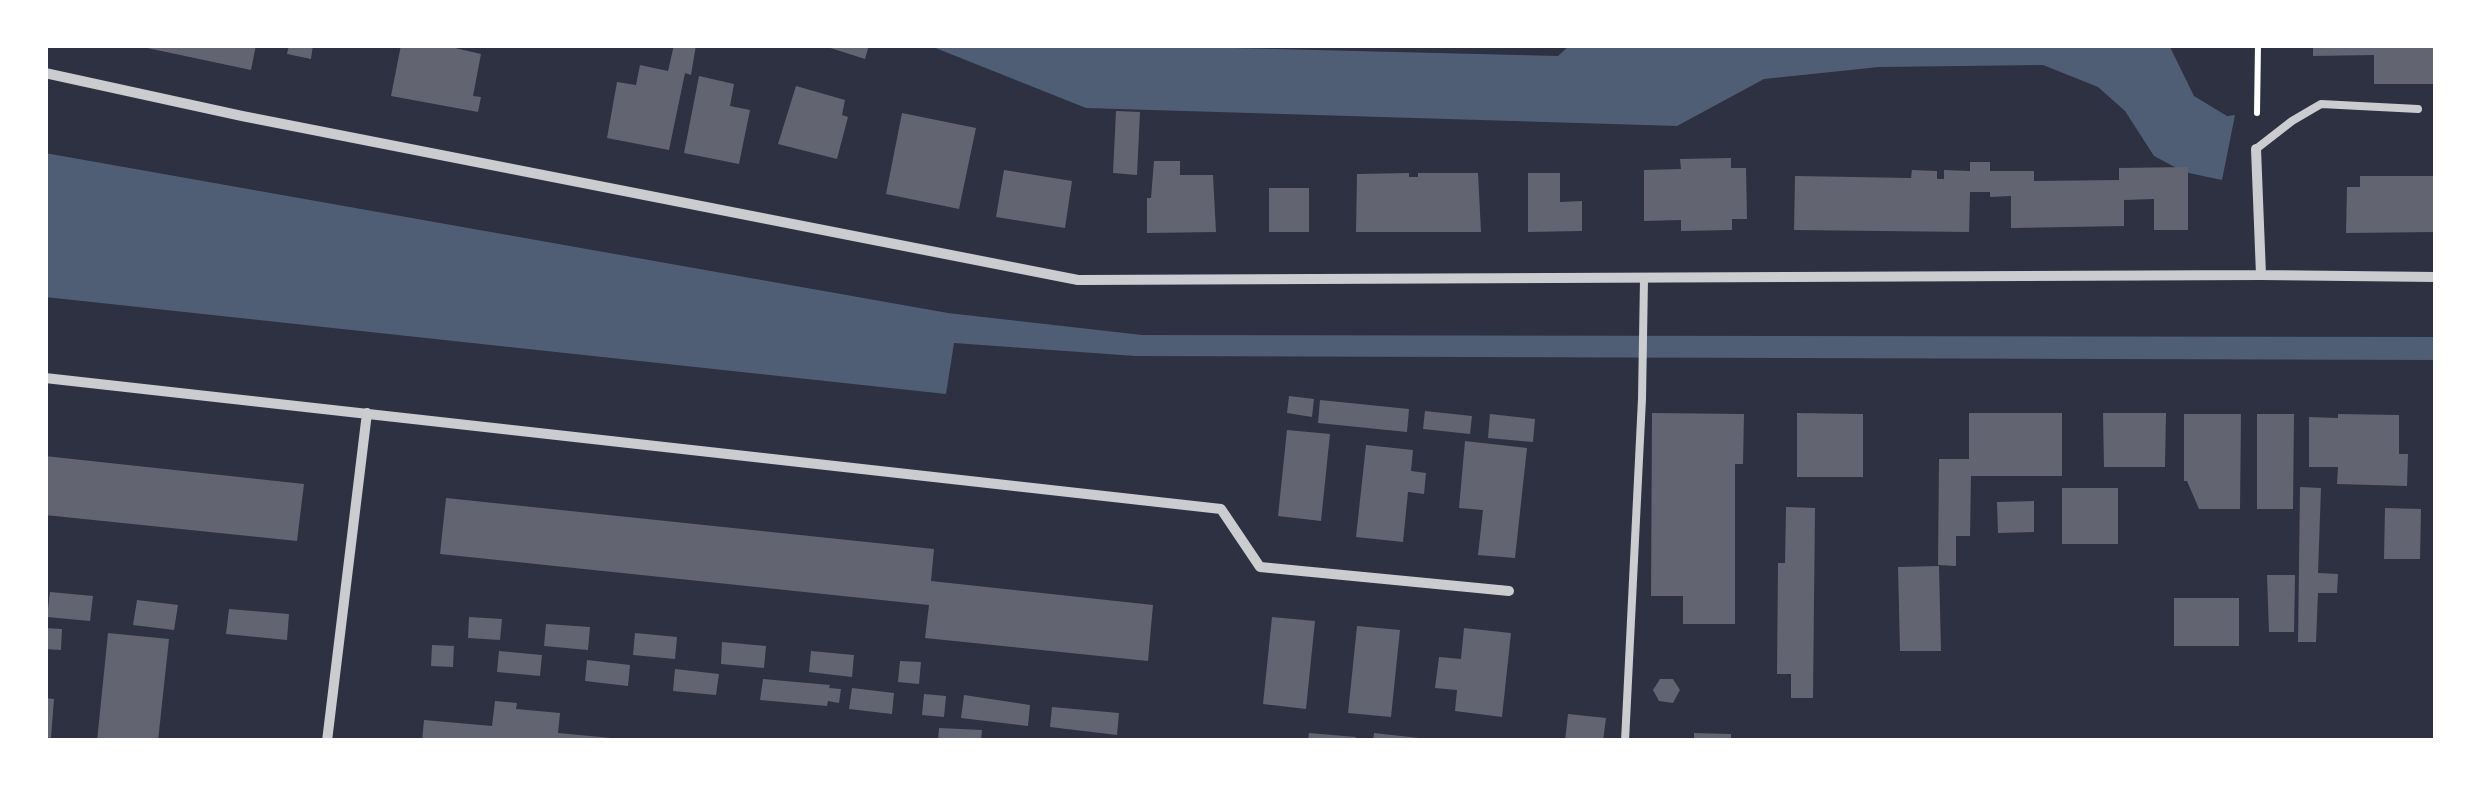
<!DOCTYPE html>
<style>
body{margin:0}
#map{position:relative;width:2481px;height:786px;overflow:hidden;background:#2d3142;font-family:"Exo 2",sans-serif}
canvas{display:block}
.frame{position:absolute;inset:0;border:48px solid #fff;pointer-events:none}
</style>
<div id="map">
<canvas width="2481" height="786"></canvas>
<div class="frame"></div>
</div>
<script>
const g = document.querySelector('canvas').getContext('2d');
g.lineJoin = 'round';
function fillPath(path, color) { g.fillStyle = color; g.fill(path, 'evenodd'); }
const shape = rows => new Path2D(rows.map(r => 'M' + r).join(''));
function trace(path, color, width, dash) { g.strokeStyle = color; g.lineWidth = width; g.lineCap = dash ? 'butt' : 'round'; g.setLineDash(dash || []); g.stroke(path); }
const water = shape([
 [928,45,1114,45,1558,56,1570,45,2169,45,2194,96,2227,116,2235,115,2222,180,2184,172,2154,156,2125,111,2098,87,2043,65,1879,67,1764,79,1677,126,1086,108],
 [45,153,948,313,1142,335,2436,337,2436,360,1135,356,954,343,946,394,45,297]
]);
const building = shape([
 [133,45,256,45,251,70],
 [289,45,313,45,311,59,287,54],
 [401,45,442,45,481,54,473,96,481,97,478,112,391,96],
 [674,45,696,45,691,75,685,73,669,150,607,138,617,82,636,85,640,65,668,71],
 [821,45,869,45,865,59],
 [2313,45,2436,45,2436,84,2374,84,2374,55,2313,56],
 [699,76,734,84,730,106,750,110,739,164,684,153],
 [796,86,845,100,842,115,848,117,837,159,778,144],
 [1116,111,1140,112,1137,175,1113,173],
 [902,113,976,128,959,209,886,194],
 [1731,158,1731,168,1746,168,1747,219,1732,219,1732,230,1681,231,1681,220,1644,221,1644,170,1681,169,1680,159],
 [1154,161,1180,161,1180,175,1213,175,1216,232,1147,233,1147,198,1151,198],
 [1970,162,1990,162,1990,171,2034,171,2034,181,2119,180,2119,168,2188,167,2188,230,2154,230,2154,199,2124,200,2124,226,2011,228,2011,196,1990,197,1990,192,1970,192,1969,232,1794,230,1795,176,1911,178,1912,170,1937,171,1937,179,1944,179,1944,170,1970,171],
 [1004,170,1072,181,1065,228,996,217],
 [1409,173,1409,177,1418,177,1418,173,1478,173,1481,232,1356,232,1357,174],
 [1528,173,1560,173,1560,202,1582,201,1582,231,1528,232],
 [2360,176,2436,176,2436,232,2346,233,2347,187,2360,187],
 [1269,188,1309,188,1309,232,1269,232],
 [1289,396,1314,399,1312,417,1287,413],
 [1320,400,1409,409,1407,432,1318,423],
 [1425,411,1472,416,1470,434,1423,429],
 [1652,413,1744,414,1743,464,1735,464,1735,624,1683,624,1683,596,1651,596],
 [1797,413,1863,414,1863,477,1797,477],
 [1969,413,2062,413,2062,476,1971,476,1970,536,1956,536,1956,566,1938,565,1939,459,1969,459],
 [2103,413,2166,413,2165,467,2104,467],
 [1490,414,1535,419,1533,442,1488,438],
 [2184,414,2241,414,2240,509,2199,509,2187,481,2184,481],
 [2257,414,2294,414,2293,509,2257,509],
 [2338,414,2399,415,2399,454,2408,454,2407,486,2337,484,2338,467,2309,467,2309,417,2338,418],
 [1287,430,1330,434,1321,521,1278,516],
 [1465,441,1527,448,1515,558,1478,555,1483,510,1459,508],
 [1366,445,1413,450,1411,471,1426,473,1424,494,1408,492,1403,542,1356,537],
 [45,456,304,484,297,541,45,515],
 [2300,487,2321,488,2318,573,2338,574,2337,593,2318,593,2316,642,2298,642],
 [2062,488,2118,488,2118,544,2062,544],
 [446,498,934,549,931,581,1153,605,1148,661,925,638,929,605,440,554],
 [2034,501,2034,532,1998,533,1997,502],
 [1786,507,1815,508,1813,698,1791,698,1791,674,1777,674,1778,563,1785,563],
 [2385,508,2421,509,2420,559,2384,559],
 [1939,566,1941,651,1900,651,1898,567],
 [2267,575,2295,575,2294,632,2269,632],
 [50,592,93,596,90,621,47,617],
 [2174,598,2239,598,2239,646,2174,646],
 [137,600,178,605,174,630,133,625],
 [229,609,289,614,287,640,226,634],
 [469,617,502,619,500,640,468,638],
 [1272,617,1315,621,1306,709,1263,704],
 [546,624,590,627,588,650,544,646],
 [1357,626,1400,630,1391,717,1348,713],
 [45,628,62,629,61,650,45,649],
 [1464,628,1511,633,1502,717,1455,711,1457,690,1435,688,1439,657,1461,659],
 [108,633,169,639,158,741,97,741],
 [635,633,677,637,675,659,633,655],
 [722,642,766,646,764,668,721,664],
 [432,645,454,646,453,667,431,666],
 [499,651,542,655,540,676,497,672],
 [811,651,854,655,852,677,809,672],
 [587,660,630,665,628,686,585,681],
 [900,661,921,662,919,684,898,682],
 [675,669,719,674,716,695,673,691],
 [763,679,830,685,829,688,841,689,839,703,828,701,827,706,760,700],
 [1660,679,1673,679,1680,690,1673,703,1659,701,1653,690],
 [852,688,894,693,892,714,849,709],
 [924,694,946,696,944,717,922,715],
 [964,695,1030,705,1028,726,961,718],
 [45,698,54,699,51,738,45,737],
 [495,701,517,703,516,709,560,713,558,733,611,738,610,741,422,741,424,720,492,726],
 [1052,707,1119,713,1117,735,1050,727],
 [1568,714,1606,718,1603,741,1565,741],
 [939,728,982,730,981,741,938,741],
 [1309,733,1356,737,1355,741,1308,741],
 [1374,733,1419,738,1418,741,1373,741],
 [1694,733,1731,734,1731,741,1694,741]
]);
const path = shape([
 [2257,113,2258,45]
]);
const service = shape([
 [2256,149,2292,121,2321,104,2418,109],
 [1625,741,1642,399,1644,279]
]);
const minor = shape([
 [45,73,242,116,1078,280,2261,275,2436,277],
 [2256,149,2261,275],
 [45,378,1221,509,1260,567,1509,591],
 [327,741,367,413]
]);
fillPath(water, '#4f5d75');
fillPath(building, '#626471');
trace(path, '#fff', 6);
trace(service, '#caccd0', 8);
trace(minor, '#caccd0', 10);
</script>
